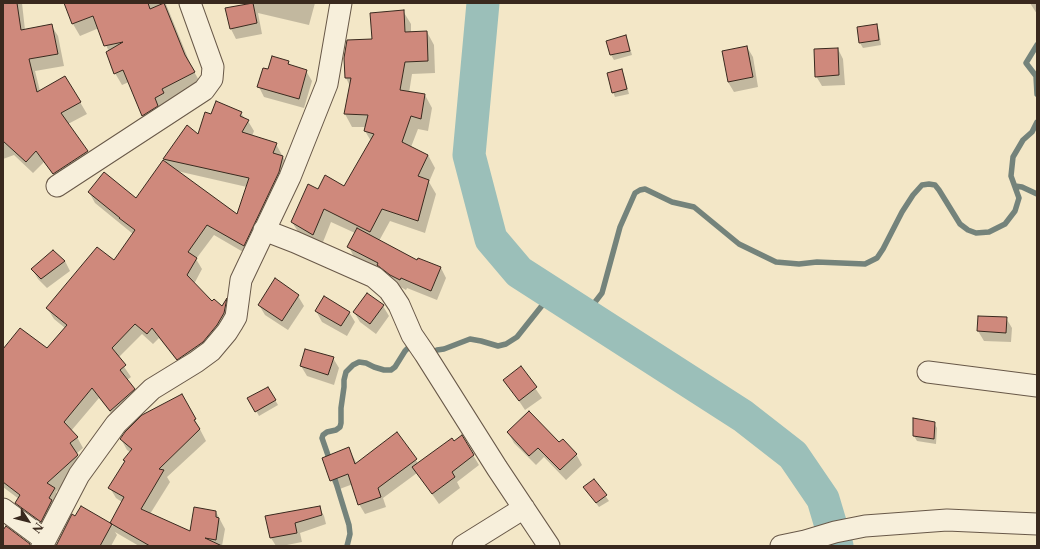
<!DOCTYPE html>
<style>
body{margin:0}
#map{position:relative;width:1040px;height:549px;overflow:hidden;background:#f3e7c7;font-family:"Libre Caslon Text",serif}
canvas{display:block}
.frame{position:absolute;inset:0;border:4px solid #39291e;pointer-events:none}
.north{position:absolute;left:8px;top:501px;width:40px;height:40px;-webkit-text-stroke:3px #f7efdb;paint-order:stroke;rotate:126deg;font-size:11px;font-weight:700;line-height:16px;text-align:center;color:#39291e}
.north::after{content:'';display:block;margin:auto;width:14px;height:18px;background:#39291e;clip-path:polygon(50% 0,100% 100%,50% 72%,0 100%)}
</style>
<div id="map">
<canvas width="1040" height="549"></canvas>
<div class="frame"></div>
<div class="north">N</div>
</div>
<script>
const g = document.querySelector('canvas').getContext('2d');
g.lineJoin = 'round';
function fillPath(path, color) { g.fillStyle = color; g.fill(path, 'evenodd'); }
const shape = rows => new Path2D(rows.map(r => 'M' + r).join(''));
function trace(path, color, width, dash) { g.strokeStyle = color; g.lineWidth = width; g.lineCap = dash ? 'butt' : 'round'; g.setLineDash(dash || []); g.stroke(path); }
const shadow = shape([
 [3,3,22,3,25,30,51,25,58,36,64,66,35,71,40,91,80,102,87,114,68,124,94,163,61,185,44,162,33,173,14,155,3,159],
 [65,3,169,3,166,4,192,68,201,84,150,127,143,116,129,82,122,85,115,73,109,52,99,28,80,36,73,24],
 [249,3,315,3,309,25,258,13,262,34,236,39,231,29,250,4],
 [1030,3,1037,3,1037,14],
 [403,11,411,24,411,33,427,32,434,45,435,73,412,74,409,93,425,95,432,108,428,131,418,129,411,147,428,155,435,168,429,182,436,194,425,233,390,221,379,241,417,261,441,268,446,278,437,300,407,288,406,290,397,285,354,257,349,247,355,233,331,222,321,247,300,235,292,222,344,187,371,141,365,131,366,127,352,127,345,114,350,86,346,78,345,58,373,39],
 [876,25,879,30,881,45,863,48,860,43,858,28],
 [625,37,628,41,632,55,614,60,611,55,607,41],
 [747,47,753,57,758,87,734,92,728,82],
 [838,49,843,59,845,85,822,86,816,76],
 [288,62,291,66,306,71,312,81,304,108,264,97,259,87,269,71],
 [622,70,624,75,629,94,615,97,613,92],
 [241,113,245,119,248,121,254,131,252,136,276,144,289,168,250,256,214,235,196,259,202,269,194,284,212,303,223,308,227,300,232,309,184,370,159,338,153,344,142,334,118,358,131,377,127,380,141,400,117,421,99,398,71,431,77,437,83,448,76,454,84,466,56,492,60,500,47,532,22,514,16,503,19,499,3,487,3,350,47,349,65,328,54,319,47,308,115,262,133,234,95,203,89,192,136,199,167,164,164,159,199,135,211,116],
 [177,171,247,187,238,215],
 [53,252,65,261,70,271,47,288,38,279,32,269],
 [298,296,304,306,288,330,265,315,259,305],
 [383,306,389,316,376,334,360,322,354,312],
 [316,311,349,312,355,322,347,336,322,322],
 [1006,318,1012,328,1011,342,984,341,978,331],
 [333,358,339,368,334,385,307,376,301,366],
 [521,368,542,398,525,410,505,380],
 [268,388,278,405,259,416,249,398],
 [188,406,206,441,167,477,170,482,150,514,191,533,216,512,225,529,222,546,139,546,115,532,117,535,111,546,57,546,82,507,113,526,111,523,122,502,116,498,110,488,130,452,127,450,121,439],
 [934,423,937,428,936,444,917,441,914,436],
 [508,432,559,444,576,454,582,465,566,480,544,457,536,465,514,443],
 [454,442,473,455,479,465,457,482,460,488,439,504,417,473,383,498,386,507,365,514,359,504,353,484,337,490,331,480,349,449,357,464,416,460,418,464],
 [594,480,609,501,599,507,584,488],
 [319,507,324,516,326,524,300,533,302,542,282,546,276,546,271,538,266,517]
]);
const stream = shape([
 [1037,45,1026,63,1036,76,1037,94],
 [1015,186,1022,187,1037,194],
 [585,315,602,293,620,227,635,193,640,190,645,189,672,202,694,207,739,244,776,262,799,264,817,262,865,264,877,258,883,249,902,212,913,195,922,185,929,184,935,185,939,190,960,224,968,230,976,233,989,232,1005,224,1015,211,1019,198,1011,176,1013,157,1023,140,1032,132,1037,122],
 [437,350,444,349,470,339,481,341,498,346,506,344,517,337,552,293],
 [330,461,322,438,323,435,327,432,336,430,340,427,341,423,341,408,344,387,344,380,346,372,353,365,359,362,366,363,374,367,384,370,391,370,395,367,405,351,412,344],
 [333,473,349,525,350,534,347,546]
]);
const river = shape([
 [483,3,469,155,491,239,519,272,743,416,793,455,823,499,837,546]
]);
const building = shape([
 [3,3,17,3,21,30,52,24,58,54,29,59,37,92,65,76,81,102,61,113,88,151,53,174,36,151,26,162,3,141,3,3],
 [64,3,148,3,150,9,164,3,185,55,195,72,162,89,164,93,155,98,158,106,142,116,123,70,114,74,106,52,123,42,104,46,93,16,72,24,64,3],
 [253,3,257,23,230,29,225,8,253,3],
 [404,10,405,32,427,31,428,61,405,62,400,90,425,94,421,119,411,116,402,142,428,155,418,176,429,180,418,221,382,209,370,232,324,209,313,235,291,222,308,184,318,189,325,175,344,186,374,134,364,131,368,115,344,114,351,78,345,78,344,58,347,40,372,39,370,13,404,10],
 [877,24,879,40,859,43,857,27,877,24],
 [626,35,630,51,610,55,606,41,626,35],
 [747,46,753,77,728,82,722,51,747,46],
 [838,48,839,75,815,77,814,49,838,48],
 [272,56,289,61,288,64,307,70,299,99,257,87,263,68,268,69,272,56],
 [622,69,627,89,612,93,607,73,622,69],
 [216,101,242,112,240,116,249,120,242,132,277,143,273,153,283,156,279,172,244,246,207,225,188,252,197,258,187,275,212,301,214,299,222,306,227,298,224,313,217,325,203,342,177,360,152,328,147,334,135,324,112,348,126,365,120,370,135,389,110,411,92,388,64,422,78,437,70,443,78,455,47,483,55,488,49,498,52,500,41,522,15,503,20,495,3,482,3,349,20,328,47,348,67,325,46,308,97,247,114,260,135,230,119,218,120,218,88,192,104,172,136,198,163,160,237,214,249,178,163,159,187,125,198,134,205,112,211,114,216,101],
 [357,228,417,260,418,258,441,267,431,291,401,278,400,280,390,275,377,265,378,263,347,247,357,228],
 [53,250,65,261,41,279,31,269,53,250],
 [275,278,299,295,282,321,258,305,275,278],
 [367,293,384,305,370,324,353,312,367,293],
 [324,296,350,312,341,326,315,311,324,296],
 [978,316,1007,317,1006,333,977,331,978,316],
 [305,349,334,357,328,375,300,366,305,349],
 [521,366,537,387,519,401,503,380,521,366],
 [268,387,276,400,255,412,247,398,268,387],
 [182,394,196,419,194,420,200,429,159,469,164,470,141,509,190,531,194,507,216,511,216,517,219,518,216,540,205,538,222,546,150,546,110,523,124,497,108,488,125,461,123,460,132,449,120,439,125,432,142,415,182,394],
 [529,411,559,442,563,439,577,454,560,470,538,448,529,456,507,432,529,411],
 [913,418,935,422,934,439,913,436,913,418],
 [397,432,417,459,378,488,381,497,358,505,348,474,330,481,322,458,349,447,355,464,397,432],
 [462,435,474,455,452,472,455,477,432,494,412,467,452,438,454,441,462,435],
 [594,479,607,495,596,503,583,487,594,479],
 [81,506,112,524,100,546,56,546,72,514,75,516,81,506],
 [320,506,322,515,295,523,297,533,270,538,265,516,320,506],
 [6,526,30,544,30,546,3,546,3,530,6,526]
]);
const street = shape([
 [57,186,204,90,212,79,213,67,190,3],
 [264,230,295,242,374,277,389,290,399,305,412,335,425,354,497,468,549,546],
 [928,372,1037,386],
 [3,509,45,540],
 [42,546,79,475,116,424,152,389,196,362,211,351,227,332,232,324,236,317,241,280,290,177,327,84,341,3],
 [463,546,524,508],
 [781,546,805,541,835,532,865,526,947,520,1037,524]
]);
fillPath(shadow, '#0003');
trace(stream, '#74837b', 5.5);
trace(river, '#9bbfb9', 33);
fillPath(building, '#cf897c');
trace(building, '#39291e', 1);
trace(street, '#685848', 23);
trace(street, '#f7efdb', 21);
</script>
